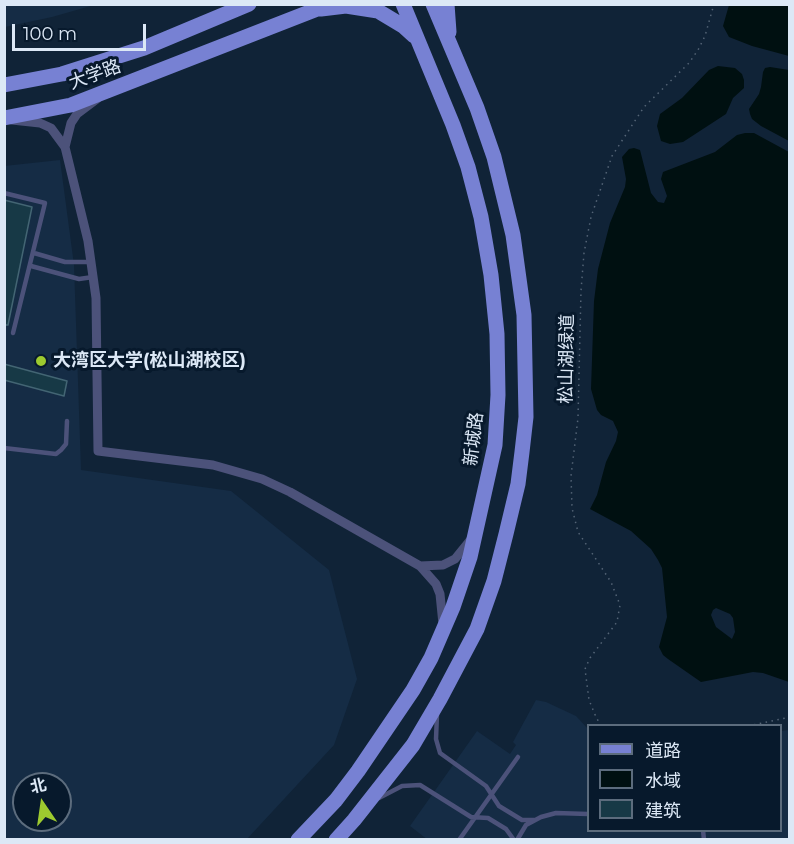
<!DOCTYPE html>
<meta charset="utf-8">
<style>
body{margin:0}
#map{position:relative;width:794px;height:844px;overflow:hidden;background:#102337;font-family:Montserrat,"Noto Sans SC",sans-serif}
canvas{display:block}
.frame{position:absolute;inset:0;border:6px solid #dce8f6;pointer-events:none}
.legend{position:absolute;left:587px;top:724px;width:195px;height:108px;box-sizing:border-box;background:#07192c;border:2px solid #5c6c7d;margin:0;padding:8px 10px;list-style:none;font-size:18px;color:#dce8f6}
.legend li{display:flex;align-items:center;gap:12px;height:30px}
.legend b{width:30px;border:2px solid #5c6c7d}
.north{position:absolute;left:12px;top:772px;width:60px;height:60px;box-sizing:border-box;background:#07192c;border:2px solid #5c6c7d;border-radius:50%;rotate:347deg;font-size:16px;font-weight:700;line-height:24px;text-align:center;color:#dce8f6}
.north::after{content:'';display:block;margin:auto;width:21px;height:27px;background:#9dca2f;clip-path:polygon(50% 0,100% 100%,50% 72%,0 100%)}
.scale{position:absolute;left:12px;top:24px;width:134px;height:27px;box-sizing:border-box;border:3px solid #dce8f6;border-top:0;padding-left:8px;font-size:18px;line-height:21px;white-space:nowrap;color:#dce8f6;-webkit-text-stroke:4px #07192c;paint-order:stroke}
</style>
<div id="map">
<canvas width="794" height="844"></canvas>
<div class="frame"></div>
<ul class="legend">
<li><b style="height:8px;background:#7781d3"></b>道路</li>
<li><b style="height:16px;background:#001011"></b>水域</li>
<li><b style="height:16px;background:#173946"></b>建筑</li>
</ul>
<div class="north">北</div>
<div class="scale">100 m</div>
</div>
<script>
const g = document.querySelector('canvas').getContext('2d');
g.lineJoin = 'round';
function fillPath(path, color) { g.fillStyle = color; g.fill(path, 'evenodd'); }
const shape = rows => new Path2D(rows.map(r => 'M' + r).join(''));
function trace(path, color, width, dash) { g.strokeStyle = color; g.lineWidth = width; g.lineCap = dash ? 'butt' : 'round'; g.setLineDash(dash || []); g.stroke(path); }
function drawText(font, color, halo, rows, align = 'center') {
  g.font = font + ' Montserrat,"Noto Sans SC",sans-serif'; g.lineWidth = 6; g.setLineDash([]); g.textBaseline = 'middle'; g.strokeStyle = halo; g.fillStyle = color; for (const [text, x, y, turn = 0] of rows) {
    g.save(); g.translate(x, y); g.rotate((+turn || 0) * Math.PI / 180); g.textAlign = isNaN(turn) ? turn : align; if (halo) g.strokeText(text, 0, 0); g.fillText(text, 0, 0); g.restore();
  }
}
const built = shape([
 [5,4,94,4,94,5,52,17,5,27],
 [60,160,74,265,81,470,231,491,329,570,357,679,334,745,247,839,5,839,4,166],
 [24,784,60,784,60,820,24,820],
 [536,700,546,702,576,716,588,729,588,830,780,830,781,731,789,730,789,839,428,840,410,826,477,731,510,754,516,745,513,742]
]);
const water = shape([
 [729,5,789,5,789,56,752,46,729,37,723,26],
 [718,66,735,68,742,74,744,80,744,88,733,98,726,114,683,142,670,144,661,141,657,126,660,114,682,98,709,70],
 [770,67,789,70,789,141,761,126,752,119,750,114,749,109,759,94,761,87,763,72,765,68],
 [745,133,754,133,789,152,789,682,763,673,753,672,701,682,668,659,663,655,659,647,667,617,662,568,658,560,651,549,631,531,590,509,597,495,606,462,616,441,618,432,613,421,601,415,597,410,591,389,594,301,598,269,610,223,625,187,626,179,622,157,629,149,634,148,640,150,651,193,658,202,664,203,667,196,661,179,663,172,715,152,737,135],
 [716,608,730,614,733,618,735,632,732,639,716,627,711,615,713,610]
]);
const building = shape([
 [4,200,32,207,8,325,4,325,4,200],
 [4,364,67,381,64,396,4,380,4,364]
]);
const path = shape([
 [601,726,596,717,589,700,585,669,590,658,617,622,620,605,611,582,578,532,572,508,571,476,578,418,581,291,584,253,591,217,612,156,644,107,689,63,698,50,705,36,714,4],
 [748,726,790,717]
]);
const lane = shape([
 [4,193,45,203,13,333],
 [34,253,65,262,91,262],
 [31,266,79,279,93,277],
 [4,448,56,454,61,450,66,444,67,421],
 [437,714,436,739,440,753,486,786,499,806,522,820,534,820],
 [379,798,402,786,420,785,471,817,488,818,506,829,514,840],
 [703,830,704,840],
 [459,840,518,757],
 [517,840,526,825,541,817,556,813,588,814]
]);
const street = shape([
 [97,99,77,114,71,123,65,147,88,241,96,298,98,451,213,465,262,479,290,492,420,566,436,584,440,594,443,624],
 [12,120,40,123,51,128,65,147],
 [420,566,443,565,455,559,472,538]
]);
const primary = shape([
 [447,4,449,32],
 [321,9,346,6,378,11,403,26,414,36],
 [4,85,62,74,144,48,249,4],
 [4,118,71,105,330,4],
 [298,840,336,800,358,771,413,690,431,658,453,607,470,557,495,445,498,395,497,334,491,275,481,217,468,167,453,125,403,4],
 [336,840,354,820,413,745,440,699,477,629,494,581,506,534,518,484,522,452,526,417,524,315,513,235,494,157,477,108,433,4]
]);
const markers = [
 [41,361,6,"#9dca2f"]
];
const streetNames = [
 ["大学路",95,75,-20],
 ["松山湖绿道",567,359,-89],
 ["新城路",474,439,-83]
];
const poiNames = [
 ["大湾区大学(松山湖校区)",53,361]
];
fillPath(built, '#152c45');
fillPath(water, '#001011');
fillPath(building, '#173946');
trace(building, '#436573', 1.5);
trace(path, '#546476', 1.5, [1.5, 4.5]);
trace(lane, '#4c527a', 4.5);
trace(street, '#4c527a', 9);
trace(primary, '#7781d3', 15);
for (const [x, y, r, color] of markers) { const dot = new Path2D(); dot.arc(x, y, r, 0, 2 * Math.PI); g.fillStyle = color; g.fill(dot); trace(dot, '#07192c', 2); }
drawText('18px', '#dce8f6', '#07192c', streetNames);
drawText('bold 18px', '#dce8f6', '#07192c', poiNames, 'left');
</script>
